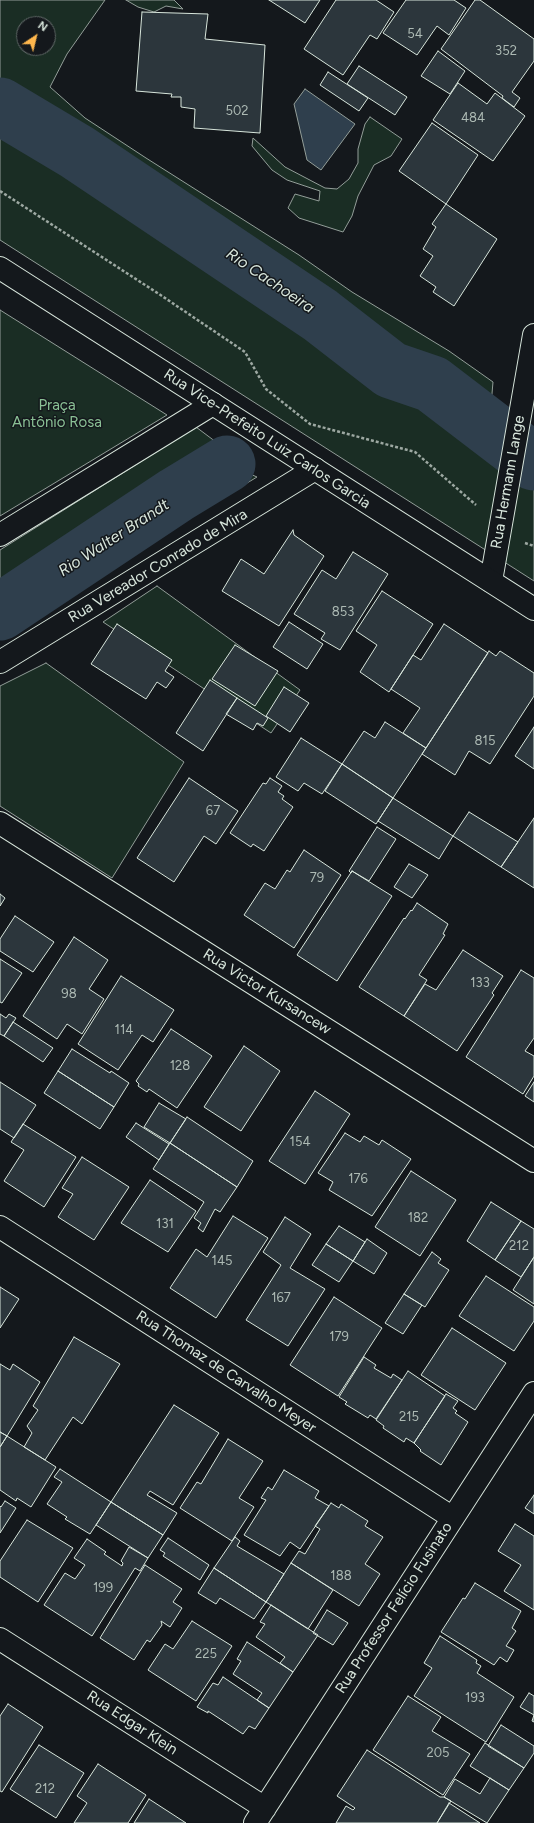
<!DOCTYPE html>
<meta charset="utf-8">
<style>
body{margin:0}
#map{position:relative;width:534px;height:1823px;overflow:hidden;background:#14181c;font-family:Figtree,sans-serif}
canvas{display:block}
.north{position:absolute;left:16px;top:16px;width:40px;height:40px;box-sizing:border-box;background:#14181c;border:1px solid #626a69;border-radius:50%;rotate:35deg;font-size:11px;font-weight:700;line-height:16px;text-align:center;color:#d8e6dc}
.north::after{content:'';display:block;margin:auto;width:14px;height:18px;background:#ffb74d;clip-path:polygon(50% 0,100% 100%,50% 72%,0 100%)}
</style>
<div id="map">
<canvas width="534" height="1823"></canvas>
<div class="north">N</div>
</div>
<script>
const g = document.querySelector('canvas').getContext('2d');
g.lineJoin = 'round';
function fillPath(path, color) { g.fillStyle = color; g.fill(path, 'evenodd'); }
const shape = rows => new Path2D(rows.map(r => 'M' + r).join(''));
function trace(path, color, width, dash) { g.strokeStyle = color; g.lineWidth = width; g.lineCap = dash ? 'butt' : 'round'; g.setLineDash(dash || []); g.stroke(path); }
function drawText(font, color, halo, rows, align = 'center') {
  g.font = font + ' Figtree,sans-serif'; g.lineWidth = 3; g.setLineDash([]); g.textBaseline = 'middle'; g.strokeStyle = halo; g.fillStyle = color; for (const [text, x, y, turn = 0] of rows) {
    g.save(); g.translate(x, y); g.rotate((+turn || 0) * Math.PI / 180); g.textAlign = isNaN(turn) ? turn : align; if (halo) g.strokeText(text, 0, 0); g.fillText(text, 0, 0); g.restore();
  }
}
const green = shape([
 [0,0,105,0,67,54,50,87,85,118,146,158,299,255,352,292,449,351,493,382,489,428,534,462,534,581,0,240,0,0],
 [24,24,48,24,48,48,24,48,24,24],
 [126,0,174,0,183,9,166,6,154,12,138,7,126,0],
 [370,117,402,139,391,156,374,165,358,196,352,216,343,232,299,218,288,208,295,194,319,201,320,191,287,180,272,170,252,146,253,138,285,167,325,188,337,189,349,179,358,163,358,149,365,124,370,117],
 [0,310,167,415,0,516,0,310],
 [196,427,216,442,227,464,257,477,0,632,0,550,196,427],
 [157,586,300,690,271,733,103,622,157,586],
 [46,663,184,762,112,878,0,806,0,686,46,663]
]);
const water = shape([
 [305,89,355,124,321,170,307,160,294,104,305,89]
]);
const river = shape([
 [0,106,77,152,320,315,391,370,432,384,534,462],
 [0,612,176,495,227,464]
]);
const building = shape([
 [269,0,320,0,305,23,269,0],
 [336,0,376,0,394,12,377,39,370,35,343,75,304,49,336,0],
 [406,0,454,0,466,8,449,35,437,26,417,55,383,33,406,0],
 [475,0,480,0,534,39,534,61,512,92,520,98,514,107,502,98,503,96,441,49,475,0],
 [142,12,208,14,205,39,265,45,260,133,194,128,195,109,181,107,181,97,171,97,172,94,136,91,142,12],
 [438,51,465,71,450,94,421,76,438,51],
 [359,66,407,97,395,115,347,84,359,66],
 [328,72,368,98,359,111,320,85,328,72],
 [458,83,487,104,495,93,525,116,493,161,433,120,458,83],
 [432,123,478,155,446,204,399,171,432,123],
 [446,204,497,239,454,306,433,292,436,287,420,276,433,256,423,249,436,227,432,224,446,204],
 [293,530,294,535,324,556,279,626,222,591,241,559,264,574,293,530],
 [353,552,388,574,340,650,321,639,325,633,294,614,322,570,336,579,353,552],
 [382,591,433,624,389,692,360,672,377,645,356,631,382,591],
 [289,622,323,644,307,669,273,647,289,622],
 [117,624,172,660,165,671,174,677,166,688,157,682,146,699,91,664,117,624],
 [444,624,488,653,426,748,403,733,420,708,391,689,413,655,421,660,444,624],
 [235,645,278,671,255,706,212,679,235,645],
 [489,651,496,656,500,651,534,673,534,696,490,764,469,751,455,775,422,754,489,651],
 [210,680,237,698,203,751,176,733,210,680],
 [284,687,309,703,290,732,266,716,284,687],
 [237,698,268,718,263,726,257,723,253,730,226,714,237,698],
 [385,722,426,748,393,798,342,764,364,731,375,738,385,722],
 [534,727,534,769,515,756,534,727],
 [301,738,342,764,322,794,304,783,298,791,276,777,301,738],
 [342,764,393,798,376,824,325,791,342,764],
 [189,778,238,811,216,844,204,836,174,882,137,858,189,778],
 [270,778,282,786,278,792,284,796,282,799,293,807,264,851,253,844,251,847,230,833,263,783,266,784,270,778],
 [393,798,453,836,439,859,378,821,393,798],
 [469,812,518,842,501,867,453,836,469,812],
 [534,818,534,888,501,867,534,818],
 [377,827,396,839,369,881,352,871,351,873,349,871,377,827],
 [304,850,341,875,294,948,244,915,265,883,275,889,287,870,290,872,304,850],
 [409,864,428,875,412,898,394,887,409,864],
 [352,871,392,896,337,981,297,955,352,871],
 [0,894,5,898,0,906,0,894],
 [417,903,448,924,443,934,445,935,419,975,427,980,404,1016,359,987,404,918,405,919,411,910,412,911,417,903],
 [15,916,54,942,33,972,0,951,0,939,15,916],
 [74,937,108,960,89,989,104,999,82,1034,67,1024,57,1039,23,1016,74,937],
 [463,950,503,976,492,993,494,995,457,1051,404,1016,425,984,436,990,463,950],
 [0,959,22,973,2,1003,0,1002,0,959],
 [521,970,534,978,534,1038,525,1051,534,1056,534,1076,523,1094,466,1057,521,970],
 [121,976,174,1010,153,1042,142,1035,118,1070,78,1044,121,976],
 [0,1014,6,1018,9,1014,16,1018,4,1036,0,1034,0,1014],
 [13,1022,53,1048,43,1062,4,1036,13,1022],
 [171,1029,212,1056,177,1108,149,1089,147,1092,138,1086,139,1084,136,1081,171,1029],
 [244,1046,280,1071,241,1131,204,1107,244,1046],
 [72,1049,110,1073,111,1071,129,1083,114,1107,58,1071,72,1049],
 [58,1071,114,1107,100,1129,44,1093,58,1071],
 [0,1082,36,1105,14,1138,0,1129,0,1082],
 [534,1082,534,1102,525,1096,534,1082],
 [315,1091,350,1114,305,1184,269,1161,315,1091],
 [159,1103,186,1119,170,1143,144,1127,159,1103],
 [187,1117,253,1161,237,1187,170,1143,187,1117],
 [136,1123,169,1144,159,1160,126,1137,136,1123],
 [23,1124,76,1157,44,1207,4,1181,24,1150,11,1142,23,1124],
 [345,1133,360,1142,364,1136,379,1145,382,1140,411,1159,372,1216,329,1190,333,1182,318,1173,345,1133],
 [170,1143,237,1187,220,1212,215,1209,203,1232,198,1228,201,1223,194,1218,204,1202,153,1169,170,1143],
 [82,1157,129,1187,94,1240,58,1217,73,1194,62,1188,82,1157],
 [411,1171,456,1200,420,1256,375,1227,411,1171],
 [150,1180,196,1211,168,1252,121,1223,150,1180],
 [491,1202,521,1221,495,1260,467,1241,491,1202],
 [233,1216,268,1238,216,1318,170,1288,196,1249,207,1257,233,1216],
 [285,1217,311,1234,290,1268,325,1289,288,1346,246,1320,281,1265,263,1252,285,1217],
 [521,1221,534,1229,534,1257,521,1277,495,1260,521,1221],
 [339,1226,365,1242,353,1261,326,1244,339,1226],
 [367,1239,387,1253,374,1274,353,1261,367,1239],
 [326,1244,353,1261,339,1282,312,1265,326,1244],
 [432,1252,441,1259,438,1263,449,1270,425,1307,404,1294,432,1252],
 [534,1257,534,1304,513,1290,534,1257],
 [486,1276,534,1307,534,1321,514,1351,459,1316,486,1276],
 [0,1287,19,1299,0,1328,0,1287],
 [404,1294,422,1305,403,1334,385,1323,404,1294],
 [334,1297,382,1328,338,1396,290,1365,334,1297],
 [452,1328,506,1363,475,1410,421,1375,452,1328],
 [74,1337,120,1364,82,1424,73,1417,45,1460,24,1447,32,1433,27,1426,38,1410,33,1406,74,1337],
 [364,1357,376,1365,374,1368,391,1378,393,1374,402,1380,376,1419,370,1415,368,1418,345,1404,347,1402,339,1397,364,1357],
 [0,1364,10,1370,13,1364,40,1382,7,1436,0,1432,0,1364],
 [408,1371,445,1396,414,1443,406,1438,404,1442,383,1428,384,1426,376,1420,408,1371],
 [446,1394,458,1401,453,1408,457,1411,455,1413,468,1422,441,1465,420,1451,421,1450,414,1443,446,1394],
 [174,1405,219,1433,173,1505,150,1491,147,1495,177,1513,163,1535,111,1502,174,1405],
 [0,1432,7,1436,0,1447,0,1432],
 [7,1436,56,1467,31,1507,17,1498,16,1501,0,1490,0,1447,7,1436],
 [228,1439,263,1461,239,1498,254,1507,232,1541,180,1508,197,1482,201,1484,228,1439],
 [60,1469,111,1502,90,1534,65,1519,67,1517,47,1504,62,1482,54,1477,60,1469],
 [284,1470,319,1491,315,1498,329,1506,300,1549,290,1542,280,1556,244,1535,266,1500,261,1498,268,1487,272,1490,284,1470],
 [534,1495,534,1514,525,1508,534,1495],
 [5,1501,16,1508,0,1533,0,1506,1,1507,5,1501],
 [111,1502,163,1535,148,1558,96,1525,111,1502],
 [331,1503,339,1508,341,1504,368,1521,365,1526,383,1537,365,1564,380,1574,359,1606,291,1563,299,1551,305,1554,320,1529,315,1526,331,1503],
 [27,1520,73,1548,38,1602,0,1577,0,1561,27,1520],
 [515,1524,534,1536,534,1610,504,1591,521,1565,498,1551,515,1524],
 [235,1537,240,1541,237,1546,284,1574,266,1602,214,1568,235,1537],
 [168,1538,209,1565,200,1580,163,1556,165,1553,160,1550,168,1538],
 [87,1539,106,1552,104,1554,122,1566,123,1563,121,1561,129,1547,148,1558,140,1571,135,1568,92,1636,44,1605,65,1573,75,1579,85,1565,74,1558,87,1539],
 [291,1563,333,1590,308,1629,266,1602,291,1563],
 [145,1565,182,1589,173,1602,182,1608,170,1627,161,1621,162,1625,150,1642,147,1640,134,1660,100,1638,145,1565],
 [214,1568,266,1602,254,1619,220,1598,216,1604,198,1593,214,1568],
 [475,1583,521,1611,512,1628,516,1631,506,1646,514,1650,507,1662,500,1657,494,1665,441,1632,463,1598,465,1599,475,1583],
 [271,1605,318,1635,293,1672,280,1663,285,1657,256,1637,265,1624,260,1622,271,1605],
 [327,1610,348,1623,333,1645,313,1633,327,1610],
 [192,1621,232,1646,196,1701,148,1670,165,1644,173,1649,192,1621],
 [440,1636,477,1660,476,1663,481,1666,477,1673,514,1697,486,1742,414,1696,432,1668,424,1663,440,1636],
 [247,1642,293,1672,269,1708,257,1700,262,1693,233,1674,241,1661,237,1659,247,1642],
 [223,1677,269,1708,255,1729,249,1726,243,1734,208,1711,208,1713,197,1707,213,1683,218,1685,223,1677],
 [529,1693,534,1696,534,1722,532,1721,534,1715,520,1707,529,1693],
 [408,1696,441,1717,432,1731,470,1754,443,1795,373,1750,408,1696],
 [8,1704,43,1727,2,1792,0,1791,0,1716,8,1704],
 [501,1725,534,1746,534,1753,524,1768,488,1746,501,1725],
 [485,1743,524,1768,509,1790,470,1766,485,1743],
 [39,1745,84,1773,56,1818,10,1789,39,1745],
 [367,1750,440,1797,444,1797,451,1801,437,1823,336,1823,346,1806,353,1810,355,1808,337,1796,367,1750],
 [98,1764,146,1795,128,1823,74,1823,87,1803,77,1796,98,1764],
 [490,1778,509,1790,487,1823,444,1797,455,1779,480,1794,490,1778],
 [149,1799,186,1823,134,1823,149,1799],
 [449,1803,480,1823,437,1823,449,1803]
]);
const path = shape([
 [0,191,159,294,245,352,266,389,310,424,415,452,476,505],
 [525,543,534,546]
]);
const street = shape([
 [0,535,213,404],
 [491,581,534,335],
 [0,662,315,469],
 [0,823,534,1161],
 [0,1227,453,1518],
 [0,1639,265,1808],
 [255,1823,534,1393]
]);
const secondary = shape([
 [0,268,534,609]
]);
const numberNames = [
 ["54",415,34],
 ["352",506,51],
 ["502",237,111],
 ["484",473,118],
 ["853",343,612],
 ["815",485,741],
 ["67",213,811],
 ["79",317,878],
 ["133",480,983],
 ["98",69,994],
 ["114",124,1030],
 ["128",180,1066],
 ["154",300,1142],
 ["176",358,1179],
 ["182",418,1218],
 ["131",165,1224],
 ["212",519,1246],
 ["145",222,1261],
 ["167",281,1298],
 ["179",339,1337],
 ["215",409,1417],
 ["188",341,1576],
 ["199",103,1588],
 ["225",206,1654],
 ["193",475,1698],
 ["205",438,1753],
 ["212",45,1789]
];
const parkNames = [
 ["Praça",57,406],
 ["Antônio Rosa",57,423]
];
const streetNames = [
 ["Rua Vice-Prefeito Luiz Carlos Garcia",267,439,33],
 ["Rua Hermann Lange",508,482,-80],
 ["Rua Vereador Conrado de Mira",158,566,-31],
 ["Rua Victor Kursancew",267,992,32],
 ["Rua Thomaz de Carvalho Meyer",226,1372,33],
 ["Rua Professor Felício Fusinato",394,1608,-57],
 ["Rua Edgar Klein",132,1723,33]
];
const waterNames = [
 ["Rio Cachoeira",270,281,34],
 ["Rio Walter Brandt",114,538,-33]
];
fillPath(green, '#1a2d24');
trace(green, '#939e99', 1);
fillPath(water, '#2f3f4d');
trace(water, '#939e99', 1);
trace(river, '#2f3f4d', 57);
fillPath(building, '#2c363c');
trace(building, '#d8e6dc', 1);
trace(street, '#d8e6dc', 24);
trace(secondary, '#d8e6dc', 24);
trace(path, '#9da8a2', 2.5, [3, 2]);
trace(street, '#14181c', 22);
trace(secondary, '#14181c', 22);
drawText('13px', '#adbab4', null, numberNames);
drawText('15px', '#8ac095', '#14181c', parkNames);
drawText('15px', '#d8e6dc', '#14181c', streetNames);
drawText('italic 16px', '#d8e6dc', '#14181c', waterNames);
</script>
